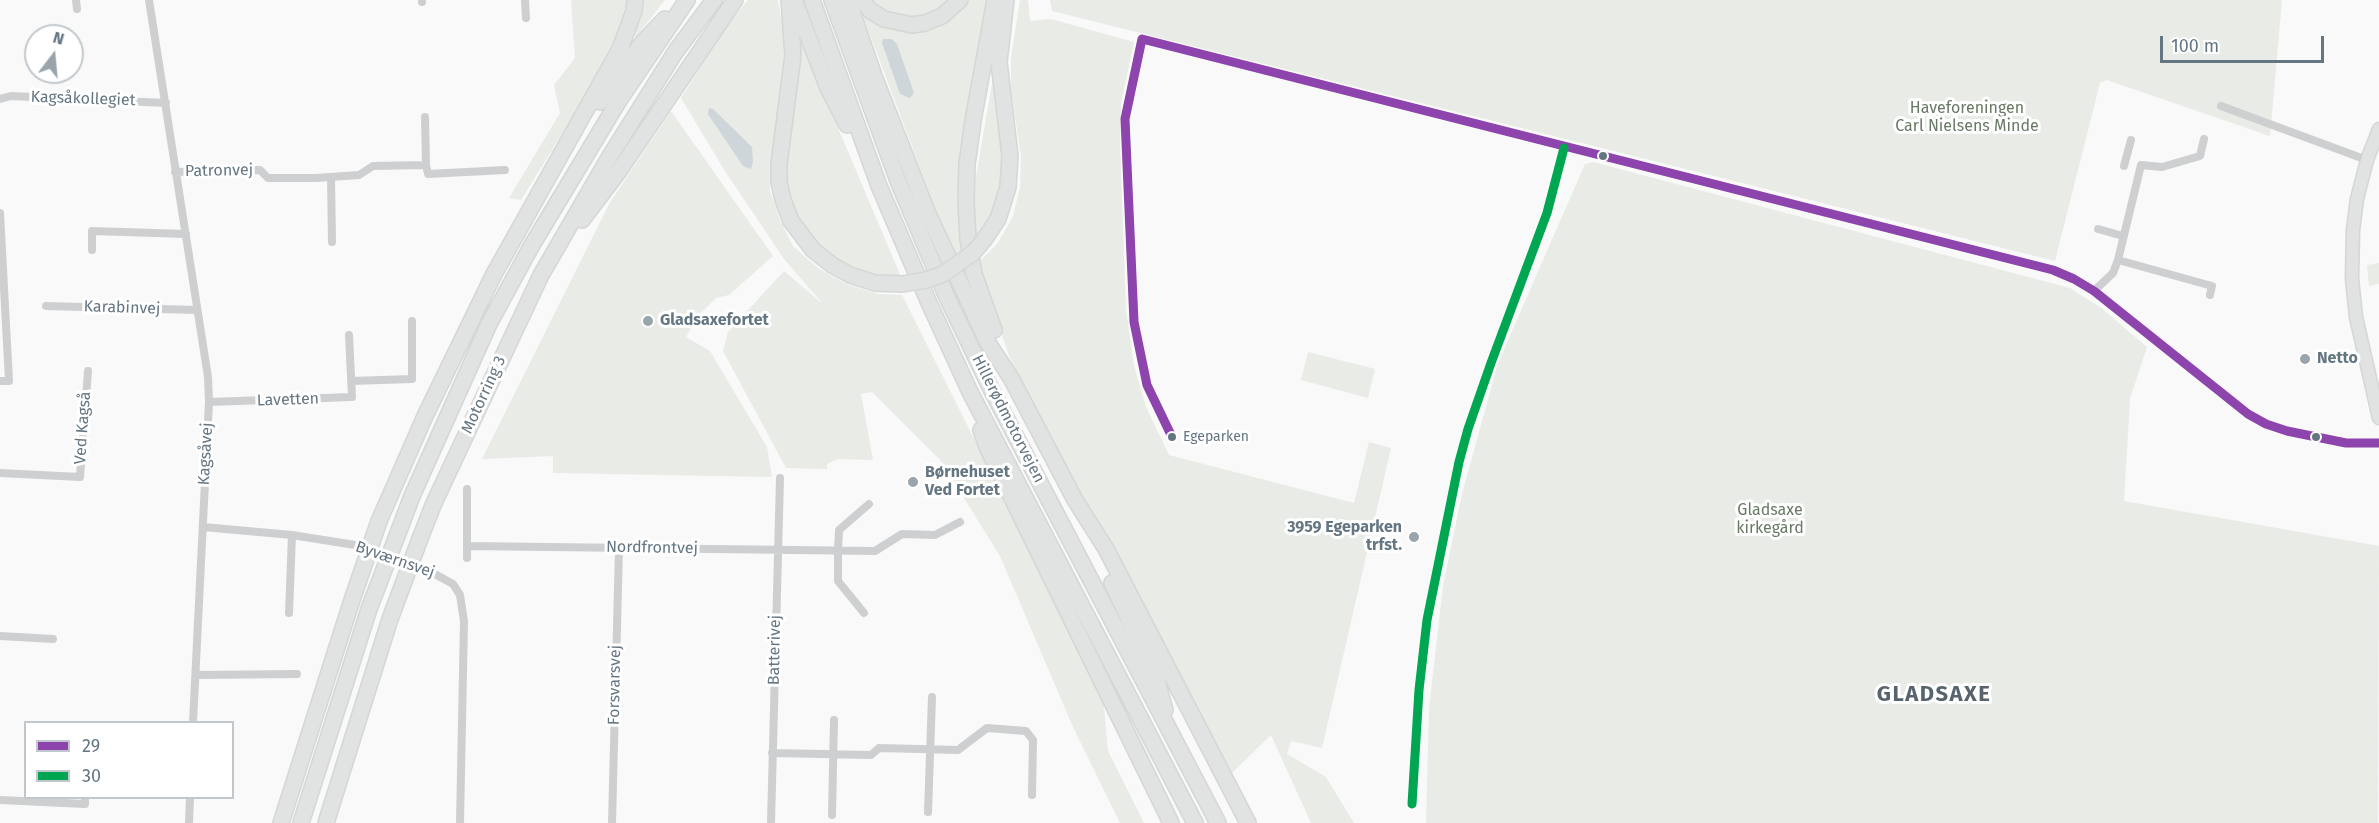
<!DOCTYPE html>
<meta charset="utf-8">
<style>
body{margin:0}
#map{position:relative;width:2379px;height:823px;overflow:hidden;background:#f9f9f9;font-family:"Fira Sans",sans-serif}
canvas{display:block}
.legend{position:absolute;left:24px;top:721px;width:210px;height:78px;box-sizing:border-box;background:#fff;border:2px solid #c1c8cd;margin:0;padding:8px 10px;list-style:none;font-size:18px;color:#657683}
.legend li{display:flex;align-items:center;gap:12px;height:30px}
.legend b{width:30px;border:2px solid #c1c8cd}
.north{position:absolute;left:24px;top:24px;width:60px;height:60px;box-sizing:border-box;background:#fff;border:2px solid #c1c8cd;border-radius:50%;rotate:16deg;font-size:16px;font-weight:700;line-height:24px;text-align:center;color:#657683}
.north::after{content:'';display:block;margin:auto;width:21px;height:27px;background:#99a4ac;clip-path:polygon(50% 0,100% 100%,50% 72%,0 100%)}
.scale{position:absolute;left:2160px;top:36px;width:164px;height:27px;box-sizing:border-box;border:3px solid #657683;border-top:0;padding-left:8px;font-size:18px;line-height:21px;white-space:nowrap;color:#657683;-webkit-text-stroke:4px #fff;paint-order:stroke}
</style>
<div id="map">
<canvas width="2379" height="823"></canvas>
<ul class="legend">
<li><b style="height:8px;background:#8e44ad"></b>29</li>
<li><b style="height:8px;background:#00a651"></b>30</li>
</ul>
<div class="north">N</div>
<div class="scale">100 m</div>
</div>
<script>
const g = document.querySelector('canvas').getContext('2d');
g.lineJoin = 'round';
function fillPath(path, color) { g.fillStyle = color; g.fill(path, 'evenodd'); }
const shape = rows => new Path2D(rows.map(r => 'M' + r).join(''));
function trace(path, color, width, dash) { g.strokeStyle = color; g.lineWidth = width; g.lineCap = dash ? 'butt' : 'round'; g.setLineDash(dash || []); g.stroke(path); }
function drawText(font, color, halo, rows, align = 'center') {
  g.font = font + ' "Fira Sans",sans-serif'; g.lineWidth = 6; g.setLineDash([]); g.textBaseline = 'middle'; g.strokeStyle = halo; g.fillStyle = color; for (const [text, x, y, turn = 0] of rows) {
    g.save(); g.translate(x, y); g.rotate((+turn || 0) * Math.PI / 180); g.textAlign = isNaN(turn) ? turn : align; if (halo) g.strokeText(text, 0, 0); g.fillText(text, 0, 0); g.restore();
  }
}
const green = shape([
 [571,0,626,0,626,11,612,45,575,113,521,200,509,198,560,113,554,85,575,58],
 [639,0,665,0,635,38],
 [748,0,778,0,785,44,782,84,770,167,770,191,780,220,793,246,818,268,846,284,878,294,902,295,1103,696,1108,751,1144,823,1120,823,1073,727,1000,556,941,461,872,392,861,394,873,460,838,459,827,464,827,469,786,468,723,351,728,332,784,271,823,304,784,259,723,168,681,98,723,31],
 [871,0,955,0,931,16,902,17,876,7],
 [967,0,990,0,959,183,964,253,955,261,861,11,898,29,931,30,945,23,962,8],
 [1020,0,1028,0,1030,21,1051,19,1134,42,1121,103,1120,145,1126,310,1134,366,1146,407,1169,455,1354,503,1369,442,1391,448,1322,748,1291,741,1287,754,1326,777,1354,823,1311,823,1271,735,1232,773,1061,459,1010,358,990,302,979,262,998,243,1013,216,1020,187,1021,157,1011,89,1011,57],
 [1050,0,2282,0,2270,136,2107,80,2100,83,2055,261,1052,11],
 [798,33,901,277,870,275,834,263,809,245,783,182],
 [994,72,1006,185,996,211,977,242,972,200],
 [671,111,773,256,729,295,716,298,697,317,686,337,710,351,767,447,772,477,553,473,553,456,482,459,609,204],
 [1593,162,2070,288,2100,307,2147,347,2130,399,2124,501,2379,546,2378,823,1426,823,1429,709,1443,586,1462,494,1498,363,1585,164],
 [2379,263,2379,284,2369,286,2367,265],
 [1308,352,1375,369,1368,398,1301,380]
]);
const water = shape([
 [883,39,892,39,897,44,914,93,910,98,900,94,882,43],
 [709,108,713,109,752,147,753,162,751,169,743,166,708,114]
]);
const street = shape([
 [76,0,77,9],
 [149,0,208,377,209,402,193,722],
 [422,0,422,2],
 [525,0,526,18],
 [0,99,11,96,166,103],
 [2221,106,2367,160],
 [425,117,426,165],
 [2124,166,2131,140],
 [175,172,260,170,268,178,316,178,359,175,373,166,426,165,428,174,505,170],
 [331,177,332,242],
 [0,213,9,381,0,381],
 [2098,229,2123,236],
 [92,250,92,231,186,234],
 [2118,260,2212,286,2210,295],
 [2094,291,2113,273,2118,260,2141,165,2162,167,2200,156,2204,139],
 [46,306,197,310],
 [351,381,412,379,412,321],
 [209,402,352,397,349,335],
 [1172,437,1147,385,1134,322,1125,119,1142,39,2053,270,2074,279,2094,291,2248,414,2266,424,2287,431,2346,443,2379,443],
 [0,473,80,477,88,371],
 [467,489,467,558],
 [203,527,292,535,355,545,433,573,453,584,460,595,464,621,460,823],
 [467,546,875,551,902,534,935,535,960,522],
 [289,613,292,535],
 [864,613,838,581,838,550,839,530,869,504],
 [0,636,53,639],
 [196,675,297,674],
 [772,753,871,755,879,748,958,750,987,728,1026,731,1033,740,1032,795],
 [0,800,85,804,85,798],
 [1412,804,1419,690,1427,620,1459,462,1468,429,1491,363,1547,213,1564,148],
 [928,812,932,697],
 [832,815,834,720],
 [189,823,190,798],
 [612,823,619,548],
 [771,823,780,478]
]);
const secondary = shape([
 [2379,129,2367,160,2357,199,2353,230,2352,279,2356,317,2379,418]
]);
const highway = shape([
 [789,0,793,55,779,164,779,182,783,200,791,221,813,250,832,265,850,275,875,283],
 [794,0,828,88,847,125],
 [812,0,879,186,929,303,970,392,1195,823],
 [832,0,898,181,946,295,992,391,1218,823],
 [848,0,874,76,928,214,988,343,1011,378,1075,500,1106,549,1248,823],
 [861,0,871,11,884,19,912,25,925,23,942,16,960,0],
 [600,102,642,43,665,19],
 [998,219,1008,187,1010,156,999,62,1006,0],
 [582,220,619,171,735,0],
 [994,330,974,274,968,239,966,201,967,164,973,121,995,0],
 [981,430,987,447,1171,823],
 [379,521,425,416,494,274,620,49,634,11,635,0],
 [400,528,412,496,489,324,532,245,618,102,687,0],
 [421,536,434,503,541,275,610,156,676,51,714,0],
 [1112,583,1156,677,1165,710],
 [281,823,351,603],
 [301,823,369,609],
 [326,823,390,619]
]);
const highwayBridge = shape([
 [875,283,903,284,926,280,943,274,973,253,984,240,998,219],
 [351,603,379,521],
 [369,609,400,528],
 [390,619,421,536]
]);
const bus1 = shape([
 [1172,437,1147,385,1134,322,1125,119,1142,39,2053,270,2074,279,2094,291,2248,414,2266,424,2287,431,2346,443,2379,443]
]);
const bus2 = shape([
 [1412,804,1419,690,1427,620,1459,462,1468,429,1491,363,1547,213,1564,148]
]);
const markers = [
 [1603,156,5,"#657683"],
 [648,321,6,"#99a4ac"],
 [2305,359,6,"#99a4ac"],
 [1172,437,5,"#657683"],
 [2316,437,5,"#657683"],
 [913,482,6,"#99a4ac"],
 [1414,537,6,"#99a4ac"]
];
const busNames = [
 ["Egeparken",1183,437]
];
const streetNames = [
 ["Kagsåkollegiet",83,99,2],
 ["Patronvej",219,171,-1],
 ["Karabinvej",122,308,2],
 ["Motorring 3",484,395,-65],
 ["Lavetten",288,400,-2],
 ["Hillerødmotorvejen",1008,419,63],
 ["Ved Kagså",83,428,-86],
 ["Kagsåvej",206,454,-87],
 ["Nordfrontvej",652,548,1],
 ["Byværnsvej",395,560,19],
 ["Batterivej",775,650,-89],
 ["Forsvarsvej",615,685,-89]
];
const parkNames = [
 ["Haveforeningen",1967,109],
 ["Carl Nielsens Minde",1967,127],
 ["Gladsaxe",1770,511],
 ["kirkegård",1770,529]
];
const poiNames = [
 ["Gladsaxefortet",660,321],
 ["Netto",2317,359],
 ["Børnehuset",925,473],
 ["Ved Fortet",925,491],
 ["3959 Egeparken",1402,528,"right"],
 ["trfst.",1402,546,"right"]
];
const districtNames = [
 ["GLADSAXE",1934,695]
];
fillPath(green, '#e8ebe6');
fillPath(water, '#ced6d9');
trace(secondary, '#d5d6d7', 15);
trace(highway, '#d5d6d6', 18);
trace(street, '#cecfd0', 8);
trace(secondary, '#e1e2e2', 12);
trace(highway, '#e1e2e2', 15);
trace(highwayBridge, '#d5d6d6', 18, []);
trace(highwayBridge, '#e1e2e2', 15);
trace(bus1, '#8e44ad', 9);
trace(bus2, '#00a651', 9);
for (const [x, y, r, color] of markers) { const dot = new Path2D(); dot.arc(x, y, r, 0, 2 * Math.PI); g.fillStyle = color; g.fill(dot); trace(dot, '#fff', 2); }
drawText('14px', '#657683', '#fff', busNames, 'left');
drawText('16px', '#657683', '#fff', streetNames);
drawText('16px', '#687a64', '#fff', parkNames);
drawText('bold 16px', '#657683', '#fff', poiNames, 'left');
g.letterSpacing = '1.5px';
drawText('bold 22px', '#57646e', '#fff', districtNames);
g.letterSpacing = '0px';
</script>
